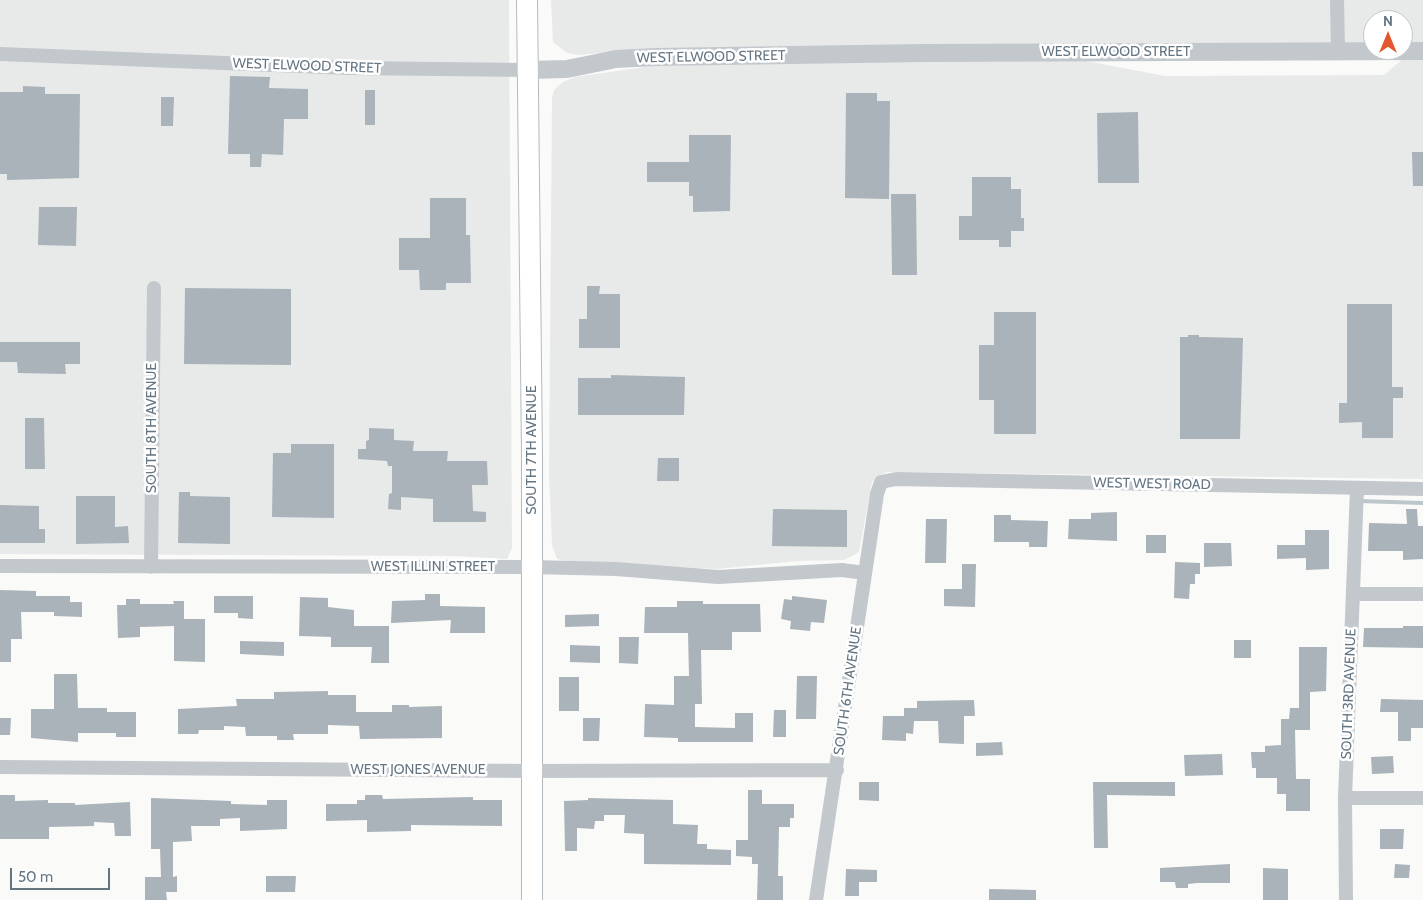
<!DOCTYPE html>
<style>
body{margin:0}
#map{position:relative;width:1423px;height:900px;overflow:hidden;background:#fafaf8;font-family:Cabin,sans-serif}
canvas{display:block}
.north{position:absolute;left:1363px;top:10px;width:50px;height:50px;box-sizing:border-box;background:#fff;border:1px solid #c1c8cd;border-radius:50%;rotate:0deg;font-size:14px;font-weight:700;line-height:20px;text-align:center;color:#657683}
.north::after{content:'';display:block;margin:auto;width:18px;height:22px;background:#e4572e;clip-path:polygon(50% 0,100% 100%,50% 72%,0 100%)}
.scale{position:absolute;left:10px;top:868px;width:100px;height:22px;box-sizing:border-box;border:2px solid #657683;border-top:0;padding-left:6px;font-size:15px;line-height:18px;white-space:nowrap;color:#657683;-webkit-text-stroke:4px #fff;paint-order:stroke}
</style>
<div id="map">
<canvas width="1423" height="900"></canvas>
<div class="north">N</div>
<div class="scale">50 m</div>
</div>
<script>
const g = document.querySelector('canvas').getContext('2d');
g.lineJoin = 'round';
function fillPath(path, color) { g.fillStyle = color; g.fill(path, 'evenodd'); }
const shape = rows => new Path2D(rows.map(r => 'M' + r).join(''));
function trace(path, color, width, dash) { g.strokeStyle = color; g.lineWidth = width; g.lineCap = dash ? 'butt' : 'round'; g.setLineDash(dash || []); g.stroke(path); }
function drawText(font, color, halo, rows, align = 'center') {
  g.font = font + ' Cabin,sans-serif'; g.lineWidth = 5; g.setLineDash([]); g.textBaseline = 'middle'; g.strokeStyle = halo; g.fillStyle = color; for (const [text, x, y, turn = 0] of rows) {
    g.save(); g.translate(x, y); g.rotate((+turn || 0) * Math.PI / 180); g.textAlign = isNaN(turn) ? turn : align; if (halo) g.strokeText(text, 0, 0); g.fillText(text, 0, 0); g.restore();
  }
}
const built = shape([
 [0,0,509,0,512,548,507,559,456,556,0,554],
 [551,0,1423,0,1423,48,1403,49,1403,20,1373,20,1373,49,645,49,578,55,567,53,553,42],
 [1404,58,1423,58,1423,479,887,472,876,477,872,482,859,552,844,560,797,561,717,569,578,563,557,559,552,545,549,473,552,98,554,90,563,82,575,77,652,66,876,61,1081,60,1165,76,1384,75]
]);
const stream = shape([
 [1359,501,1423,503]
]);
const building = shape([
 [230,76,270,77,269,88,308,89,308,119,284,119,283,155,262,154,261,167,250,167,250,154,228,154],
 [23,86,45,87,45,94,80,94,79,178,7,180,7,174,0,174,0,92,23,92],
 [365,90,375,90,375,125,365,125],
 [846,93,877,93,877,101,890,101,889,199,845,198],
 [161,97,174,97,173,126,161,126],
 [1138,112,1139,183,1098,183,1097,113],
 [689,135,731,135,730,211,693,212,693,196,689,196,689,182,647,182,647,162,689,162],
 [1412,152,1423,152,1423,186,1413,186],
 [972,177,1011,177,1011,189,1021,189,1021,218,1024,218,1024,231,1011,231,1011,247,999,247,999,240,959,240,959,216,972,216],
 [891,194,916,194,917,275,892,275],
 [430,198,466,198,466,235,470,235,471,283,446,283,446,290,420,290,419,270,399,270,399,238,430,238],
 [39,207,77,207,76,246,38,245],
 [587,286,600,286,599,294,620,294,620,348,579,348,579,319,587,319],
 [185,288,291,289,291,365,184,364],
 [1347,304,1392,304,1392,387,1403,387,1403,398,1393,398,1393,438,1362,438,1362,422,1339,423,1339,403,1347,403],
 [994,312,1036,312,1036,434,994,434,994,400,979,400,979,345,994,345],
 [1188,335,1199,335,1199,337,1243,338,1240,439,1180,439,1180,337,1188,337],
 [0,342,80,342,80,364,65,364,66,374,18,373,17,362,0,362],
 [611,375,685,377,684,415,578,415,578,378,611,378],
 [25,418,44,418,45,469,25,469],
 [369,428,394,429,394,440,414,441,413,451,448,451,447,461,487,461,488,485,472,485,473,511,486,512,486,522,433,522,433,499,401,497,401,510,388,509,389,494,392,493,392,466,388,466,387,461,358,459,358,449,366,449,366,441,369,440],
 [291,444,334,444,334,518,272,517,273,453,291,453],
 [658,458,679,458,679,481,657,481],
 [179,492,190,492,190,496,230,497,230,544,178,543],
 [76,496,115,496,115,527,128,526,129,543,76,544],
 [0,505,39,506,39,529,45,529,45,543,0,543],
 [773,509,847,510,847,547,772,546],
 [1406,509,1417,509,1418,526,1423,526,1423,559,1403,560,1403,551,1368,551,1369,523,1407,524],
 [1117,512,1117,541,1068,539,1069,519,1091,519,1091,513],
 [994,515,1011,515,1011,520,1048,521,1047,547,1029,547,1029,542,994,542],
 [926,519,947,519,946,563,925,563],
 [1305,530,1329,530,1329,569,1306,570,1306,558,1277,559,1277,545,1305,545],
 [1146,535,1166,535,1166,553,1146,553],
 [1204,543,1231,543,1232,566,1204,567],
 [1175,562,1200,563,1200,574,1195,574,1195,584,1190,584,1189,599,1174,598],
 [962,564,976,564,975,607,944,606,944,589,962,589],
 [0,590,36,591,36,596,70,596,70,602,82,602,82,617,54,616,54,612,21,612,22,639,11,639,11,662,0,662],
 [425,594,440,594,440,606,485,607,485,633,450,633,451,620,391,623,392,601,425,600],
 [214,596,253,596,253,619,238,618,238,613,214,613],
 [792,596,827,600,824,623,811,622,810,631,790,629,791,621,781,619,784,599,792,600],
 [300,597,328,598,328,607,354,610,354,626,389,626,389,663,371,663,372,647,331,647,331,637,299,636],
 [126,599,140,599,140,604,174,604,173,601,184,601,184,619,205,619,205,662,174,661,174,626,140,627,140,637,118,638,117,605,126,605],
 [677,601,703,601,703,604,760,604,761,632,732,632,732,650,701,650,702,704,695,704,695,727,735,728,735,713,753,713,753,742,678,742,678,738,644,737,645,704,674,705,674,676,689,676,688,633,644,633,645,607,677,607],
 [599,614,599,626,565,627,565,615],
 [1403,626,1423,626,1423,648,1363,647,1364,628,1403,628],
 [619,637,639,637,638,664,619,663],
 [1234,640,1251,640,1251,658,1234,658],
 [240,641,284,642,284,656,240,654],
 [570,645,600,646,600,663,570,662],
 [1299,647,1327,647,1326,691,1310,692,1310,730,1295,730,1296,779,1310,779,1310,811,1286,811,1286,794,1277,794,1277,778,1256,778,1256,768,1252,768,1251,752,1265,752,1265,746,1281,745,1281,719,1289,719,1290,708,1299,708],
 [54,674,77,674,78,708,107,708,107,712,136,712,136,737,116,737,116,733,78,733,78,742,31,738,31,709,54,709],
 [797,676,817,676,816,719,796,719],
 [559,677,579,677,579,711,559,711],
 [328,691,328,695,356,695,356,712,392,712,392,705,409,705,409,707,442,706,442,738,360,739,359,726,328,725,328,734,293,734,294,740,277,740,277,736,246,736,245,727,224,726,224,730,199,730,198,734,178,734,178,709,237,706,236,699,274,699,274,692],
 [1381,699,1423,700,1423,728,1411,728,1411,741,1398,741,1398,712,1380,712],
 [974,700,975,716,964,716,964,744,939,743,938,721,914,721,913,734,906,733,906,741,882,740,883,716,904,716,904,708,917,708,917,701],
 [774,710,786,710,786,737,773,737],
 [0,718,11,718,10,735,0,735],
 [583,718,600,718,599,741,583,741],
 [1002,742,1003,755,976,756,976,743],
 [1222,754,1223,775,1185,776,1184,755],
 [1393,756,1394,773,1372,774,1371,757],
 [859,782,879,782,879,801,859,800],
 [1093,782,1175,782,1175,796,1107,795,1108,848,1094,848],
 [748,790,762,790,762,804,794,804,794,818,790,818,790,827,779,827,778,876,783,876,783,900,757,900,758,864,752,864,752,857,736,856,736,840,748,840],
 [0,795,15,795,15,801,48,800,48,803,75,803,75,805,130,802,131,836,115,836,114,823,94,822,94,826,49,827,49,839,0,839],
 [365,795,382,795,383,799,473,797,473,800,502,800,502,826,411,825,411,831,367,832,367,820,326,821,326,804,357,804,357,800,365,800],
 [151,798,231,801,231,804,267,805,267,800,287,800,287,829,240,831,240,818,220,819,220,826,191,826,192,841,173,842,173,877,177,876,177,892,166,892,167,900,145,900,145,877,161,877,160,849,151,849],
 [588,798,673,800,673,824,698,825,697,844,707,844,707,849,731,850,731,865,644,864,644,834,624,833,625,815,604,815,604,821,595,821,594,829,577,828,577,851,565,851,564,801,588,800],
 [1380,829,1404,829,1403,849,1380,849],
 [1230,864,1230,883,1197,883,1188,884,1188,888,1176,888,1175,882,1160,882,1160,868],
 [1395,864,1410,865,1409,878,1394,878],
 [1263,868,1288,869,1288,900,1263,900],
 [846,869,877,870,877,882,859,882,859,896,845,896],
 [266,876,296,876,295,892,266,892],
 [989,889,1036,890,1036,900,989,900]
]);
const minor = shape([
 [1337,0,1338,50],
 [0,54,349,68,529,70],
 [0,566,532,567,616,569,718,577,842,570,865,573],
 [151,567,154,288],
 [1353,594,1423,594],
 [0,767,532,771,837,770],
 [1345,798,1423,798],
 [816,900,877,494,881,482,896,479,1423,489],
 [1346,900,1345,798,1357,488]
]);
const tertiary = shape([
 [529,70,567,69,616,59,656,57,924,53,1423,51]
]);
const secondary = shape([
 [527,0,532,454,532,900]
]);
const streetNames = [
 ["WEST ELWOOD STREET",1116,52],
 ["WEST ELWOOD STREET",711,57,-1],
 ["WEST ELWOOD STREET",307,66,2],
 ["SOUTH 8TH AVENUE",152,428,-90],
 ["SOUTH 7TH AVENUE",532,450,-90],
 ["WEST WEST ROAD",1152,484,1],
 ["WEST ILLINI STREET",433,567],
 ["SOUTH 6TH AVENUE",848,691,-82],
 ["SOUTH 3RD AVENUE",1349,694,-88],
 ["WEST JONES AVENUE",418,770]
];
fillPath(built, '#e8e9e9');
trace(stream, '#bbc7cb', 4);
fillPath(building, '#aab3b9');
trace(secondary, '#b3babf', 22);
trace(minor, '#c3c8cc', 14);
trace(tertiary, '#c3c8cc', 18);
trace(secondary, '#fff', 20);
drawText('14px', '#657683', '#fff', streetNames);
</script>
